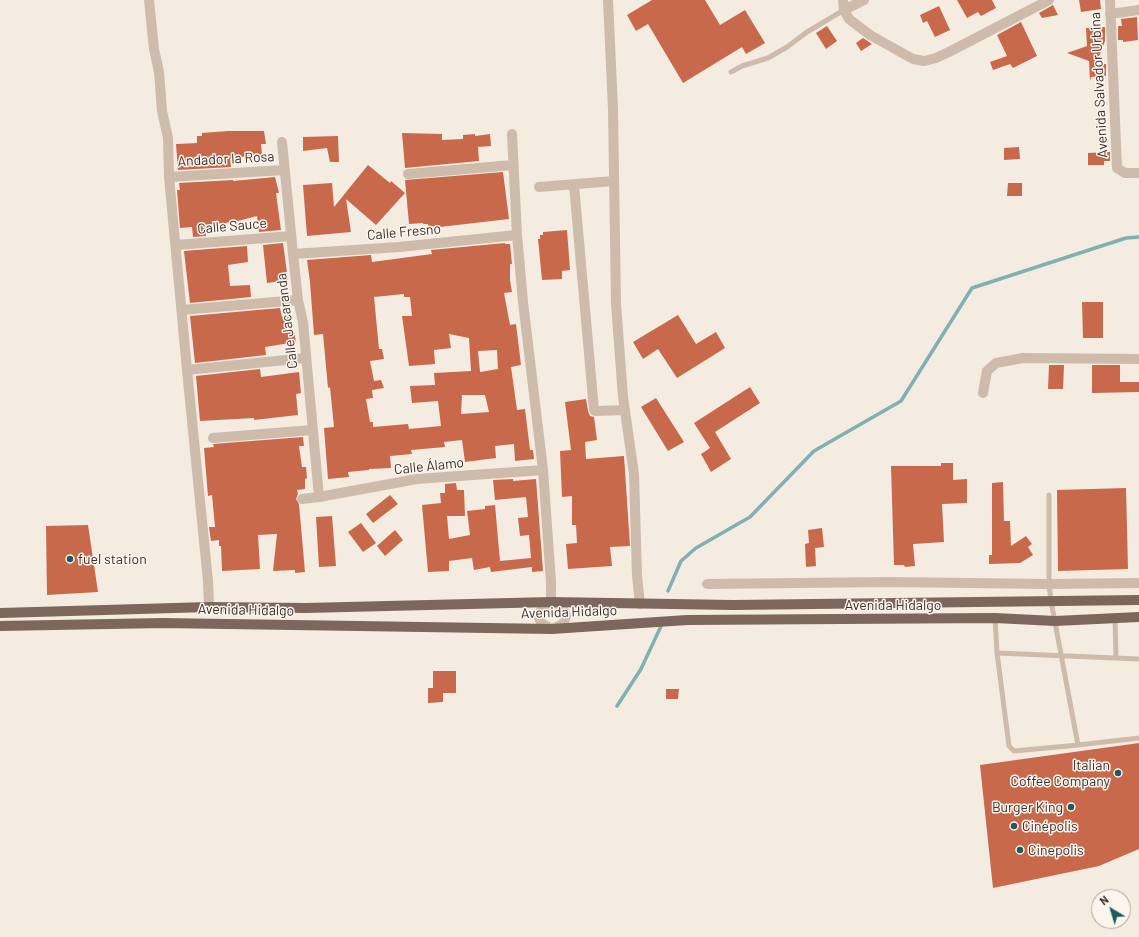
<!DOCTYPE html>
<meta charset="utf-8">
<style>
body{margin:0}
#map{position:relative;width:1139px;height:937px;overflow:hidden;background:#f4ebe1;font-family:Barlow,sans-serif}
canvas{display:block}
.north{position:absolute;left:1091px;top:889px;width:40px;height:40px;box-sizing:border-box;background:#fbf5ee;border:1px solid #aea6a0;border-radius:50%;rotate:322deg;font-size:11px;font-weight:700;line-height:16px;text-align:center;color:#3b302b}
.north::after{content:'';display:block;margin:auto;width:14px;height:18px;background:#1f5a5e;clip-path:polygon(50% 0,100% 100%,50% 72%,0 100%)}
</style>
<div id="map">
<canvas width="1139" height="937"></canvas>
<div class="north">N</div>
</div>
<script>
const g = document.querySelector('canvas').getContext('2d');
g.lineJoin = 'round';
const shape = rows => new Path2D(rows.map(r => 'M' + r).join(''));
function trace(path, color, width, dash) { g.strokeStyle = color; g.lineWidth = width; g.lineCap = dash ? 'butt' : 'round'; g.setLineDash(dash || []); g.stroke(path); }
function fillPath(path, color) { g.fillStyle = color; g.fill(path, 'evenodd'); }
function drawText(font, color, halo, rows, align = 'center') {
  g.font = font + ' Barlow,sans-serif'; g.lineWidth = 3; g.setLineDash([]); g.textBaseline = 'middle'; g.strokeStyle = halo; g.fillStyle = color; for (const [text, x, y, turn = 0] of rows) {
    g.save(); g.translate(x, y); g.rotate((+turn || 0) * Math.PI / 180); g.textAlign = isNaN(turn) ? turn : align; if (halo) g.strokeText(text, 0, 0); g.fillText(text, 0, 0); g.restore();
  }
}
const stream = shape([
 [668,591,681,561,696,548,750,517,814,451,901,401,972,288,1126,238,1139,237],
 [617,706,641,669,662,624]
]);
const building = shape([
 [652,0,705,0,720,25,745,10,765,43,746,54,742,47,683,83,648,24,636,31,627,15],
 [957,0,992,0,996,8,981,16,978,12,967,18],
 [1079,0,1100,0,1101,9,1081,12],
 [1053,5,1058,15,1042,18,1039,13],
 [939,6,950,30,935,37,927,21,923,23,920,15],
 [1137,17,1138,40,1123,42,1123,40,1118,40,1118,26,1122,26,1121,19],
 [1021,22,1037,56,1013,68,1010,64,993,70,990,62,1007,56,997,35],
 [827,26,837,41,826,49,816,33],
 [1105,27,1105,41,1096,64,1106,64,1106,76,1091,77,1090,81,1089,61,1067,53,1087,46,1086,28],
 [863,38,872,44,861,51,856,43],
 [228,131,264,131,266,144,261,144,262,156,248,158,248,156,230,159,231,167,178,170,176,144,197,143,197,136,202,136,202,133],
 [402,133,442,134,442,140,463,139,463,135,475,134,475,136,490,134,491,146,478,147,479,161,405,168],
 [338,136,339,162,330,162,327,148,303,151,303,137],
 [1019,147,1020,159,1004,160,1004,148],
 [1110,152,1110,161,1104,161,1104,165,1088,165,1088,153],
 [368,165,390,183,391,181,405,193,376,225,346,199,351,232,307,236,303,185,332,183,334,207],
 [503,172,509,219,440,227,439,226,429,227,428,224,423,224,423,223,409,224,405,180],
 [275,177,279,193,276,193,281,230,259,232,257,216,234,222,206,225,206,236,193,237,192,227,180,228,177,190,180,190,179,183,233,180,233,181],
 [1008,183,1022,183,1022,196,1007,196],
 [567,230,570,270,562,271,562,279,542,280,538,239,540,239,540,235,543,235,543,232],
 [283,243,288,280,267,283,263,245],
 [505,243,505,244,510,244,512,264,510,264,510,280,512,292,504,293,510,325,516,324,521,365,511,367,517,410,525,409,530,450,533,450,534,459,515,461,514,444,495,446,496,458,465,462,462,440,444,442,445,447,411,450,412,454,390,456,391,468,369,469,369,470,348,472,349,477,328,479,324,428,334,427,330,387,328,388,323,334,314,335,310,282,307,260,371,255,372,262,432,254,431,250],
 [404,294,404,297,410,297,412,316,402,316,409,366,435,364,434,350,451,348,449,334,469,338,471,371,434,373,435,385,410,386,412,403,438,401,441,426,409,429,408,424,373,427,373,422,370,422,366,399,373,398,372,390,384,388,381,380,374,381,370,361,384,359,382,349,379,349,374,297],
 [497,350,498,369,480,372,478,351],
 [462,395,485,395,489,412,461,414],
 [247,246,248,262,228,265,230,286,250,285,251,297,190,303,184,251],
 [1082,302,1103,302,1103,338,1083,338],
 [280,308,282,317,290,316,292,331,294,331,296,342,265,347,266,355,195,363,190,316],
 [678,315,696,344,716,332,725,348,677,378,658,349,643,359,633,342],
 [1049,365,1064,365,1063,389,1048,389],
 [1092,365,1120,365,1120,382,1139,382,1139,392,1092,393],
 [260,369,261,377,299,372,301,393,296,394,298,415,254,420,254,418,200,421,196,376],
 [750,387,760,403,715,432,731,459,711,472,701,454,710,448,694,423],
 [656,398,684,442,668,451,641,407],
 [586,399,588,411,590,416,594,417,597,440,585,442,586,459,624,456,630,546,610,547,612,566,568,569,566,544,577,543,576,525,572,525,572,496,562,497,560,451,571,450,565,402],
 [303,437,304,446,299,446,302,467,306,467,307,478,305,479,305,489,297,490,298,494,296,499,299,504,305,572,295,573,295,570,273,571,277,534,258,535,260,569,222,571,221,546,219,546,219,540,211,541,209,527,215,527,212,495,208,496,204,448,214,447,213,444],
 [941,463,953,463,953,480,967,479,967,503,942,504,944,542,913,544,915,566,905,567,904,565,894,565,891,466,941,466],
 [513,479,513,481,536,479,543,571,532,572,532,567,491,572,490,567,474,570,472,558,449,561,449,571,428,572,422,505,441,503,440,493,445,493,445,484,456,483,457,490,464,490,465,516,447,516,449,539,470,535,467,511,485,509,485,506,495,505,500,561,531,558,529,535,520,536,518,518,528,517,526,497,495,500,493,480],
 [1003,482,1004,521,1010,521,1011,546,1026,536,1032,544,1028,547,1033,555,1020,563,989,564,989,555,992,555,992,483],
 [1126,488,1128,569,1058,571,1057,490],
 [390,495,398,504,373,523,366,514],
 [332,516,336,566,319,567,316,517],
 [361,523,376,543,363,552,348,532],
 [88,525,98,592,47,595,46,526],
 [822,528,824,547,815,548,816,566,806,567,805,544,809,543,808,530],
 [395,530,403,540,385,556,377,546],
 [433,671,456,671,456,693,443,693,443,702,428,703,428,688,433,688],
 [666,689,679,689,678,699,666,699],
 [1139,743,1139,849,1099,866,993,888,980,765]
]);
const lane = shape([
 [731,72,742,66,768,58,787,47,807,32,844,10],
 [1049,495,1049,584,1051,601,1078,745],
 [995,618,997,653,1009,746,1014,751,1078,745,1139,738],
 [1115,618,1116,658],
 [997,653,1139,659]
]);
const street = shape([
 [149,0,154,49,159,72,162,111,168,138,169,177,187,370,208,581,209,607],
 [608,0,613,109,616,304,623,397,634,474,637,576,640,604],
 [843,0,844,10,849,19,870,35,913,59,924,61,936,58,949,52,1049,0],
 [1110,0,1117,168,1125,173,1139,173],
 [844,10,864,0],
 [1110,14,1139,10],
 [512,134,517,235,523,302,543,470,551,582,551,602],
 [282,142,293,254,298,300,303,322,319,497],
 [408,174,513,165],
 [169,177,284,170],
 [574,185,594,410,595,411,625,410],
 [539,187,614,181],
 [176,245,291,236],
 [293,254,399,247,517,235],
 [182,310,298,300],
 [187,370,306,358],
 [983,393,987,371,996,363,1023,358,1139,359],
 [213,438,312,430],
 [302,499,319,497,417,479,543,470],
 [707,584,888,582,1049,584,1139,583],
 [551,602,562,606,566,616,563,624,552,629,542,624,538,616,543,607,551,602]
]);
const primary = shape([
 [0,613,209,607,306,608,551,602,733,605,1139,600],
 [0,626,163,623,552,629,687,620,995,618,1055,621,1139,617]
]);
const markers = [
 [70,559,4,"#1f5a5e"],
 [1118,773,4,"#1f5a5e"],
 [1071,807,4,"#1f5a5e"],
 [1014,826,4,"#1f5a5e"],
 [1020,850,4,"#1f5a5e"]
];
const streetNames = [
 ["Avenida Salvador Urbina",1099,85,-93],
 ["Andador la Rosa",226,159,-3],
 ["Calle Sauce",232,226,-5],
 ["Calle Fresno",404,232,-5],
 ["Calle Jacaranda",287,321,-97],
 ["Calle Álamo",429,466,-6],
 ["Avenida Hidalgo",893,605],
 ["Avenida Hidalgo",246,610,1],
 ["Avenida Hidalgo",569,612,-2]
];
const poiNames = [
 ["fuel station",78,559],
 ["Italian",1110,765,"right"],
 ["Coffee Company",1110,781,"right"],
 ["Burger King",1063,807,"right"],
 ["Cinépolis",1022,826],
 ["Cinepolis",1028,850]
];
trace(stream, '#7fb0b2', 3.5);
fillPath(building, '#c8694b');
trace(lane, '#cdbbac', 5);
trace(street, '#cdbbac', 10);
trace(primary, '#7d675c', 10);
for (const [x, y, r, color] of markers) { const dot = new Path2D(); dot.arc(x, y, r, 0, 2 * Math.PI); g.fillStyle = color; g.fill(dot); trace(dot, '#fbf5ee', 1.5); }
drawText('14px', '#3b302b', '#fbf5ee', streetNames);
drawText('14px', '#3b302b', '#fbf5ee', poiNames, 'left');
</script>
